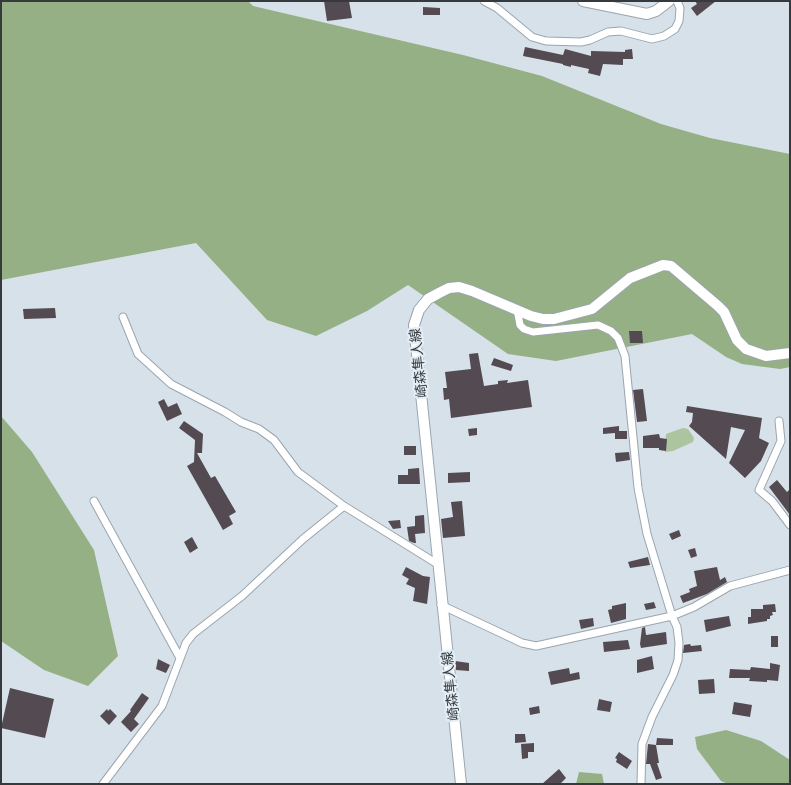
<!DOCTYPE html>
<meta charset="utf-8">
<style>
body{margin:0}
#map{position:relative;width:791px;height:785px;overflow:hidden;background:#d7e1ea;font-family:"Crimson Pro",serif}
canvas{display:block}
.frame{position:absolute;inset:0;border:2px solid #363a3d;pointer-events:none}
</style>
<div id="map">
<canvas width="791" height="785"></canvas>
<div class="frame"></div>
</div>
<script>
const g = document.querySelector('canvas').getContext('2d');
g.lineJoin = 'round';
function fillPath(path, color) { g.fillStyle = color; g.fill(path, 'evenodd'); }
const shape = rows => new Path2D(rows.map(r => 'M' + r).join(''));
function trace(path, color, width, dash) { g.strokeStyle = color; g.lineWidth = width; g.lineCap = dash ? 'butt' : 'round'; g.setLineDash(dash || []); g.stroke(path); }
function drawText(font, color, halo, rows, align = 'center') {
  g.font = font + ' "Crimson Pro","Noto Sans JP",serif'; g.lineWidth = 4; g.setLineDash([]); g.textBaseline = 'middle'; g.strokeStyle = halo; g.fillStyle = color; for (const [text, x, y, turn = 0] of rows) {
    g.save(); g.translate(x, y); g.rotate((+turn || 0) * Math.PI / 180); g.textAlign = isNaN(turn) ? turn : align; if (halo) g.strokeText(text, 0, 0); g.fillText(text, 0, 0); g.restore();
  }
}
const green = shape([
 [683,428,688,429,694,438,693,442,673,451,665,452,666,434]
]);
const forest = shape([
 [1,1,248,1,253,6,463,55,542,76,661,124,710,138,790,154,790,367,780,369,742,364,726,357,692,334,556,361,508,354,408,285,367,311,316,336,267,320,196,243,1,280],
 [1,416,32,452,94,550,118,656,88,686,44,670,1,641],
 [726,730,761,741,790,760,790,784,728,784,721,781,697,749,695,737],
 [579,772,602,774,604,784,576,784]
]);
const building = shape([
 [324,1,349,1,352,18,327,21],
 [695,1,716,1,697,16,691,8,697,4],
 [423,7,440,8,440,15,423,15],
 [525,47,563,55,565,49,591,56,591,51,625,52,625,50,632,49,633,59,623,59,623,65,603,64,600,76,588,73,589,69,571,65,571,67,563,65,563,64,523,56],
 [55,308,56,318,24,319,23,309],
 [629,331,642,331,643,343,630,343],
 [478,353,484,386,498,384,498,381,508,380,507,383,528,380,532,407,451,418,449,399,444,400,443,388,447,388,445,372,471,369,469,354],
 [494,358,513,365,511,371,491,365],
 [643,389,647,421,637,422,633,390],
 [164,399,168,407,177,403,182,414,167,421,158,402],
 [687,406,762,418,759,438,769,443,761,461,745,478,729,463,745,430,731,427,726,459,689,426,692,422,693,413,686,412],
 [184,421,203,434,202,453,197,453,211,478,215,476,236,512,229,516,233,524,223,530,187,466,194,462,195,440,179,428],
 [619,426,619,431,627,431,627,439,615,439,615,433,603,434,603,428],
 [477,428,477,435,469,436,468,429],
 [659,434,660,438,667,439,666,451,659,450,659,448,643,448,643,436],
 [404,446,416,446,416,455,404,455],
 [629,452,630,460,616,462,615,453],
 [419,468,420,484,398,484,398,475,408,475,408,469],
 [470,472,470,482,448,483,448,473],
 [777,480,787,492,790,489,790,515,769,487],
 [462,501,465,536,443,538,441,519,453,517,451,502],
 [424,515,425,533,415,534,416,543,414,543,409,541,407,527,415,526,415,516],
 [400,520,401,528,393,529,388,521],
 [679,530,681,536,672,540,669,534],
 [192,537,198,548,190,553,184,542],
 [695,548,697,556,691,558,688,550],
 [648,557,650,565,630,568,628,562],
 [406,567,423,576,430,577,427,604,413,601,415,588,406,584,409,579,402,575],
 [717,567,720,580,725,577,727,582,707,594,683,603,680,596,690,592,689,589,697,586,694,571],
 [654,602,656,608,646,610,644,604],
 [626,603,626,619,611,623,608,610,612,609,612,606],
 [775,604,776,612,772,612,773,615,770,616,770,619,767,619,767,621,748,624,748,617,751,617,751,609,763,609,763,605],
 [729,616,731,626,706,632,704,620],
 [593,618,594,626,581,629,579,620],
 [645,627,646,635,666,632,667,644,641,648,640,644,642,628],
 [771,636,778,636,778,647,771,647],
 [628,640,630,649,604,652,603,642],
 [690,644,691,646,701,645,702,651,683,653,684,645],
 [652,656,654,669,637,673,637,660],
 [158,659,170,665,166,673,156,669],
 [455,661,469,663,469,671,456,670],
 [770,663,780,665,778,681,767,680,767,682,749,681,750,678,729,678,730,669,750,670,751,667,770,669],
 [569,668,570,674,579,672,580,679,551,685,548,672],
 [714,679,715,693,699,694,698,680],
 [10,688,54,699,45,738,1,728],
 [142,693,149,698,134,719,139,724,131,732,121,722,131,711,130,710],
 [599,699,612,702,610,712,597,710],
 [734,702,752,705,750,717,732,714],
 [539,706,540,713,530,715,529,708],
 [107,709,108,711,110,709,117,716,109,725,100,716],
 [515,734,525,734,526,742,515,743],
 [657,738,673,739,673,745,656,745],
 [534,743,534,752,528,752,528,758,522,759,521,744],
 [648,744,656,745,659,763,657,763,662,778,656,780,650,764,646,764],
 [619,752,632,761,627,769,616,762,617,759,615,758],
 [559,769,566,778,560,784,542,784]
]);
const minor = shape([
 [484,1,497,8,532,37,546,41,581,42,590,40,608,32,621,31,652,39,664,36,675,29,679,21,680,8,677,1],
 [517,309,520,325,524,329,533,332,598,325,611,331,618,338,625,356,638,488,647,534,672,616,677,627,679,643,678,660,673,675,652,717,642,744,641,784],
 [123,317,138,354,171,384,225,412,241,422,259,429,274,440,298,472,344,506,439,565],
 [779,421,781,441,759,490,772,501,790,525],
 [94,501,180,658],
 [441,605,522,643,536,646,672,616,694,607,730,586,790,570],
 [103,784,162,706,186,643,193,634,242,596,303,539,344,506]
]);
const secondary = shape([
 [583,1,647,14,656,11,669,1],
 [461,784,414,325,419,310,428,299,439,293,449,288,459,287,472,291,531,316,543,319,554,319,592,309,630,278,663,265,671,266,718,306,724,312,737,340,746,349,766,356,790,353]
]);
const streetNames = [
 ["崎森隼人線",419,363,-96],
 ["崎森隼人線",451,686,-96]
];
fillPath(green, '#acc59e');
fillPath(forest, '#95b085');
fillPath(building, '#534a52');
trace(minor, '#9ba5ad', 9);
trace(secondary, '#9ba5ad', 12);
trace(minor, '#fff', 7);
trace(secondary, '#fff', 10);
drawText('14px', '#363a3d', '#e4eef7', streetNames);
</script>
